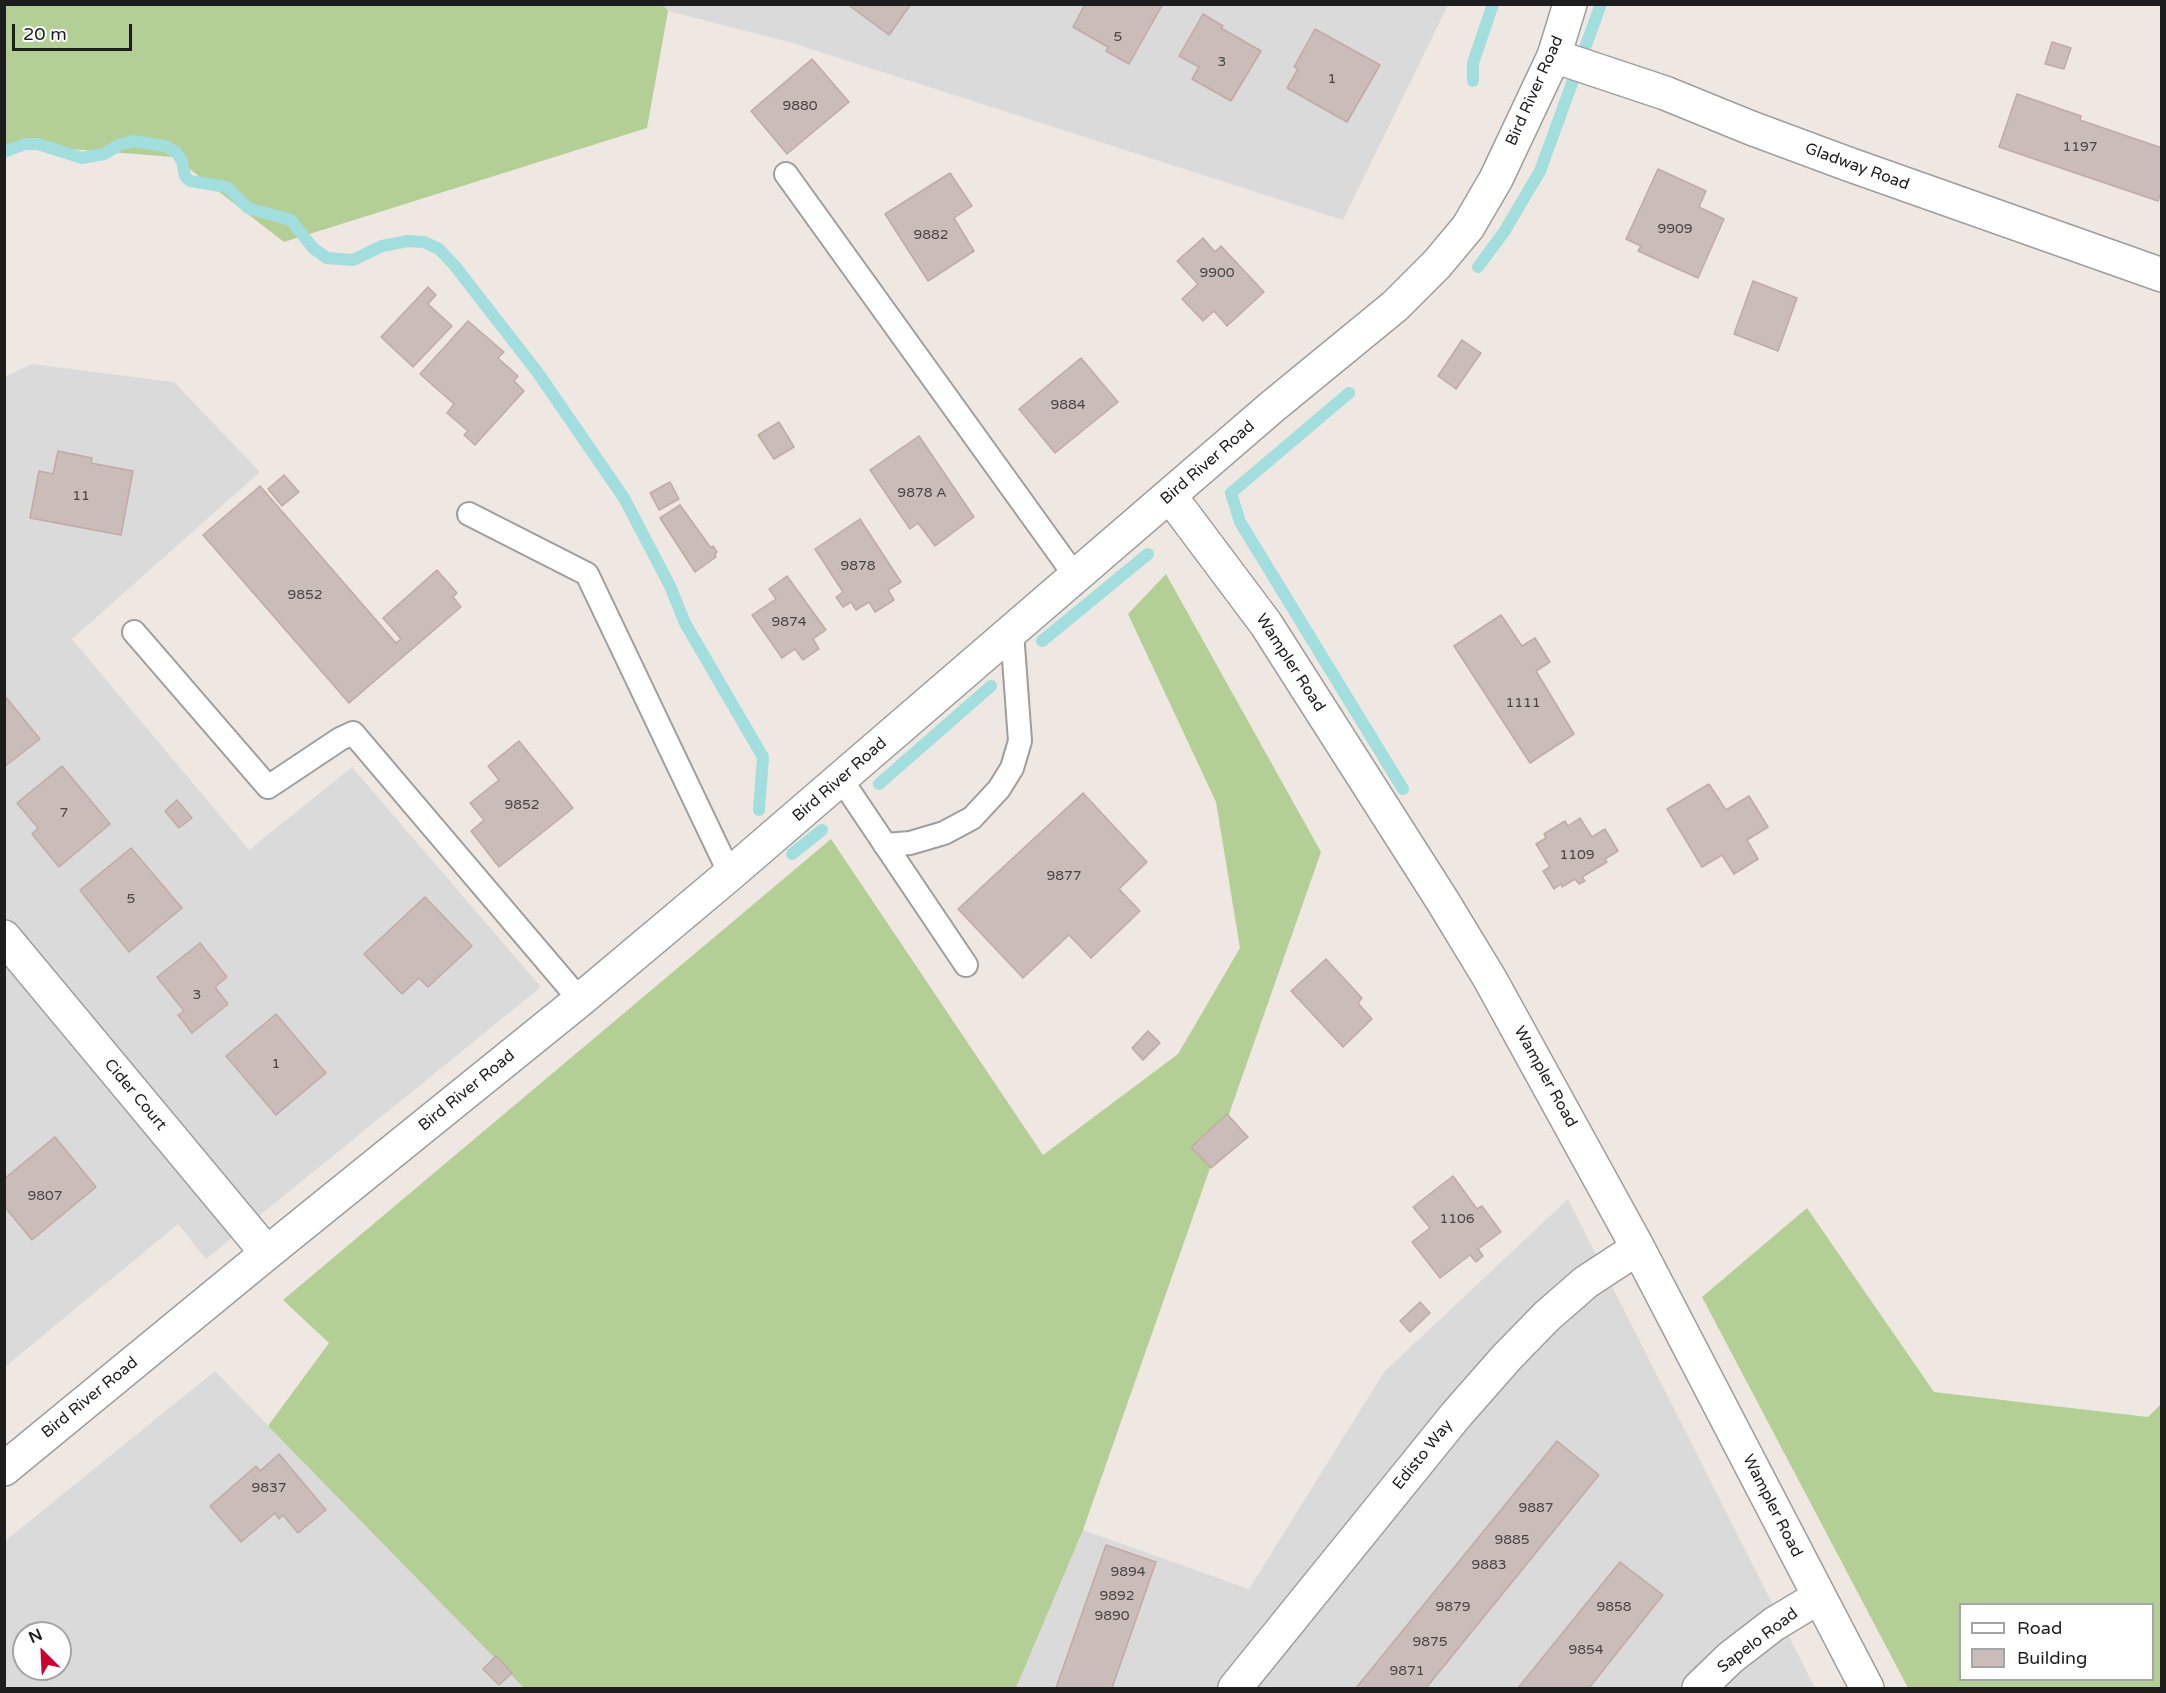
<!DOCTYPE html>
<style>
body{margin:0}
#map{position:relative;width:2166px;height:1693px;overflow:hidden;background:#efe8e2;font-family:"Varela Round",sans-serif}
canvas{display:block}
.frame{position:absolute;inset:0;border:6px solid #1d1d1d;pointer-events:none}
.legend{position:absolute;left:1959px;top:1603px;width:195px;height:78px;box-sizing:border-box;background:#fff;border:2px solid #a5a5a5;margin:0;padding:8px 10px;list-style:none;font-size:18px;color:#1d1d1d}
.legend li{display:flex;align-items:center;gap:12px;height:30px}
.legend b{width:30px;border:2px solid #a5a5a5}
.north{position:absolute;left:12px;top:1621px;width:60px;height:60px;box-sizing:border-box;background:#fff;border:2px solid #a5a5a5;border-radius:50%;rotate:336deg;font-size:16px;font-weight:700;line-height:24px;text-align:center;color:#1d1d1d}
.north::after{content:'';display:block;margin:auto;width:21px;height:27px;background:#ca0030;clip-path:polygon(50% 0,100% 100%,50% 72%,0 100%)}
.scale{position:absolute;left:12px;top:24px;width:120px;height:27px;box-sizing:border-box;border:3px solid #1d1d1d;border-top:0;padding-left:8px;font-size:18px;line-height:21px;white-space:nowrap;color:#1d1d1d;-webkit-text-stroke:4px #fff;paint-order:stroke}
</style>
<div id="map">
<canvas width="2166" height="1693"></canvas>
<div class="frame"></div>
<ul class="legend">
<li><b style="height:8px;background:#fff"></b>Road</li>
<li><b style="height:16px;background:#cabcb9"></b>Building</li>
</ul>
<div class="north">N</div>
<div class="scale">20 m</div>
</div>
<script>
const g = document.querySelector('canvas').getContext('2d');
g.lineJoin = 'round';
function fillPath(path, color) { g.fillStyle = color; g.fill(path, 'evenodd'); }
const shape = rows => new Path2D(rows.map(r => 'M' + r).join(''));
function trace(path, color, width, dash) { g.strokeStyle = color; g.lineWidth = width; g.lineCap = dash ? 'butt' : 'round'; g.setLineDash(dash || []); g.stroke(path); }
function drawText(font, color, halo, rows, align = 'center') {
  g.font = font + ' "Varela Round",sans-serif'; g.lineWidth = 6; g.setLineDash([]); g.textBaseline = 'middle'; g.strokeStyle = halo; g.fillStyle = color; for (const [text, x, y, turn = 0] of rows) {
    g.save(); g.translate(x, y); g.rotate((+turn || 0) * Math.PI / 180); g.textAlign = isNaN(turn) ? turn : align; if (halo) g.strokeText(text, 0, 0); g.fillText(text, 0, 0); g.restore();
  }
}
const residential = shape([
 [662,5,1448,5,1343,220,789,42,668,11],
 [32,364,174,382,260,472,72,639,249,850,352,767,541,987,206,1259,178,1224,5,1367,4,377],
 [1568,1199,1815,1688,1016,1688,1083,1530,1249,1589,1384,1372],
 [215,1371,524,1688,5,1688,5,1541],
 [24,1633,60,1633,60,1669,24,1669]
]);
const forest = shape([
 [662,4,668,11,647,128,284,242,174,157,5,144,5,5],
 [1166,574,1321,852,1083,1530,1016,1688,524,1688,268,1426,329,1343,283,1300,831,839,1043,1155,1178,1054,1240,948,1216,802,1128,614],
 [1807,1208,1934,1392,2148,1417,2161,1404,2161,1688,1908,1688,1702,1297],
 [1960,1604,2152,1604,2152,1680,1960,1680]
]);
const stream = shape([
 [1473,81,1473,63,1493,4],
 [4,152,25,144,38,144,82,158,104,154,119,145,133,141,165,146,176,152,182,161,185,176,190,181,227,187,248,208,291,220,313,248,327,258,353,260,382,246,408,241,424,242,439,249,455,266,538,373,624,498,670,586,685,623,763,757,759,810],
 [1478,267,1504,232,1540,171,1601,4],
 [1349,393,1231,493,1240,522,1403,789],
 [1042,641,1148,554],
 [879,784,991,686],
 [792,854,822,830]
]);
const building = shape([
 [847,4,911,4,889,35,847,4],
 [1085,4,1163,4,1129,64,1106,51,1108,47,1073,27,1085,4],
 [1203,14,1223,26,1221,28,1261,51,1231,101,1192,79,1199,67,1179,56,1203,14],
 [1315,29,1380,65,1347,122,1287,88,1298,69,1294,67,1315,29],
 [2052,42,2071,48,2064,69,2045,64,2052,42],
 [812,59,849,102,787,154,751,111,812,59],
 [2017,94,2081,116,2080,120,2162,148,2162,190,2158,201,1999,147,2017,94],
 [1658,169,1706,191,1699,207,1724,219,1698,278,1638,251,1641,246,1626,239,1658,169],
 [950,173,972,206,954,218,974,251,928,281,885,214,950,173],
 [1203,238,1215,252,1221,246,1264,292,1227,326,1214,311,1203,321,1182,299,1198,284,1177,261,1203,238],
 [1753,281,1797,298,1778,351,1734,334,1753,281],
 [428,287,436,295,428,304,452,326,413,367,381,337,428,287],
 [468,321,504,352,498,358,518,376,514,381,524,391,475,445,464,435,468,431,447,413,454,404,420,374,468,321],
 [1462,340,1481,353,1456,389,1438,376,1462,340],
 [1081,358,1118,402,1055,453,1019,409,1081,358],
 [779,422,794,447,774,459,758,435,779,422],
 [919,436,974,517,935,546,918,523,910,529,870,470,919,436],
 [58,451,92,458,91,463,133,471,121,535,30,518,39,471,53,474,58,451],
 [284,475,299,492,282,506,268,489,284,475],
 [670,482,679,499,659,510,650,493,670,482],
 [260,486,396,643,401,639,383,618,437,570,457,593,453,597,461,607,349,703,203,535,260,486],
 [680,505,711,548,713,546,717,552,715,554,716,557,695,572,660,518,680,505],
 [860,519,901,582,888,590,894,600,875,612,869,602,856,610,851,602,843,607,836,597,843,592,815,549,860,519],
 [787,576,826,630,813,639,819,649,803,660,795,649,782,658,752,615,776,599,769,589,787,576],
 [1501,615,1522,646,1535,638,1550,662,1536,671,1574,734,1530,763,1454,646,1501,615],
 [4,695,40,739,4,767,4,695],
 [519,741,573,808,499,867,471,831,484,820,470,803,499,780,488,766,519,741],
 [62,766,110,824,59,867,32,834,38,828,17,803,62,766],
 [1709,784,1726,810,1749,796,1768,827,1747,840,1758,859,1734,874,1722,855,1702,867,1667,809,1709,784],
 [1083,793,1147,862,1119,889,1140,911,1091,958,1069,935,1023,978,958,909,1083,793],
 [177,800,192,818,179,828,165,811,177,800],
 [1580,818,1592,837,1605,829,1618,851,1605,859,1607,862,1582,877,1585,881,1579,884,1575,879,1562,887,1561,884,1554,889,1543,871,1550,867,1536,844,1546,838,1544,834,1565,821,1568,826,1580,818],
 [131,848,182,908,129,952,80,890,131,848],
 [425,897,472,946,428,987,419,978,402,994,364,954,425,897],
 [200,943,227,977,215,987,228,1004,192,1033,178,1015,184,1011,157,977,200,943],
 [1326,959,1362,998,1358,1003,1372,1019,1343,1047,1291,991,1326,959],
 [276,1014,326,1073,276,1115,226,1056,276,1014],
 [1148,1031,1160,1043,1143,1060,1132,1048,1148,1031],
 [1227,1114,1248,1137,1211,1168,1191,1147,1227,1114],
 [55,1137,96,1187,32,1240,4,1206,4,1179,55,1137],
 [1453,1176,1477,1209,1482,1206,1501,1232,1478,1249,1483,1256,1476,1262,1470,1255,1440,1278,1412,1242,1430,1228,1413,1207,1453,1176],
 [1420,1302,1430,1313,1410,1332,1400,1321,1420,1302],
 [1557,1441,1599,1475,1426,1688,1356,1688,1557,1441],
 [279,1454,326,1510,298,1533,283,1515,279,1519,275,1513,241,1542,210,1506,256,1466,260,1471,279,1454],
 [1106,1545,1156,1562,1112,1688,1056,1688,1106,1545],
 [1620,1562,1663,1595,1589,1688,1518,1688,1620,1562],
 [496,1656,512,1673,499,1685,483,1669,496,1656]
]);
const service = shape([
 [786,174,1076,577],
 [469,514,587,574,730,874],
 [134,632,268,787,340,739,353,733,580,1000],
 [841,779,966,965],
 [885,845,910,843,944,833,972,818,999,789,1012,768,1020,741,1012,632]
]);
const minor = shape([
 [1554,56,1665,93,1751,128,1848,164,2162,275],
 [1170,496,1266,624,1442,900,1490,979,1638,1248,1867,1688],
 [4,937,267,1253],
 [1235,1688,1456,1415,1507,1357,1547,1316,1586,1282,1638,1248],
 [1699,1688,1730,1658,1774,1624,1819,1597]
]);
const tertiary = shape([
 [4,1469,267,1253,580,1000,730,874,1273,406,1395,306,1437,264,1468,227,1496,179,1554,56,1570,4]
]);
const numberNames = [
 ["5",1118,37],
 ["3",1222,62],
 ["1",1332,79],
 ["9880",800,106],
 ["1197",2080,147],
 ["9909",1675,229],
 ["9882",931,235],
 ["9900",1217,273],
 ["9884",1068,405],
 ["9878 A",922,493],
 ["11",81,496],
 ["9878",858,566],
 ["9852",305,595],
 ["9874",789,622],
 ["1111",1523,703],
 ["9852",522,805],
 ["7",64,813],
 ["1109",1577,855],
 ["9877",1064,876],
 ["5",131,899],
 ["3",197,995],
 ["1",276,1064],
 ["9807",45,1196],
 ["1106",1457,1219],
 ["9837",269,1488],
 ["9887",1536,1508],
 ["9885",1512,1540],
 ["9883",1489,1565],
 ["9894",1128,1572],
 ["9892",1117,1596],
 ["9879",1453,1607],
 ["9858",1614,1607],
 ["9890",1112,1616],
 ["9875",1430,1642],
 ["9854",1586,1650],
 ["9871",1407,1671]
];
const streetNames = [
 ["Bird River Road",1535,91,-66],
 ["Gladway Road",1857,167,20],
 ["Bird River Road",1208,463,-41],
 ["Wampler Road",1290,663,57],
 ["Bird River Road",840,780,-41],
 ["Wampler Road",1545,1077,61],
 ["Bird River Road",467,1091,-39],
 ["Cider Court",135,1095,50],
 ["Bird River Road",90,1398,-39],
 ["Edisto Way",1423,1455,-51],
 ["Wampler Road",1772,1506,63],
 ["Sapelo Road",1758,1641,-37]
];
fillPath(residential, '#dbdada');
fillPath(forest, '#b4cf96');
trace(stream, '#a1dedd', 12);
fillPath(building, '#cabcb9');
trace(building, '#c1aaa4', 1.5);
trace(service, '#9e9e9e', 26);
trace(minor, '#9e9e9e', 36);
trace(tertiary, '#9e9e9e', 36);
trace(service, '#fff', 22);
trace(minor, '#fff', 33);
trace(tertiary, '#fff', 33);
drawText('14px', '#484544', null, numberNames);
drawText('16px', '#1d1d1d', '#fff', streetNames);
</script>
